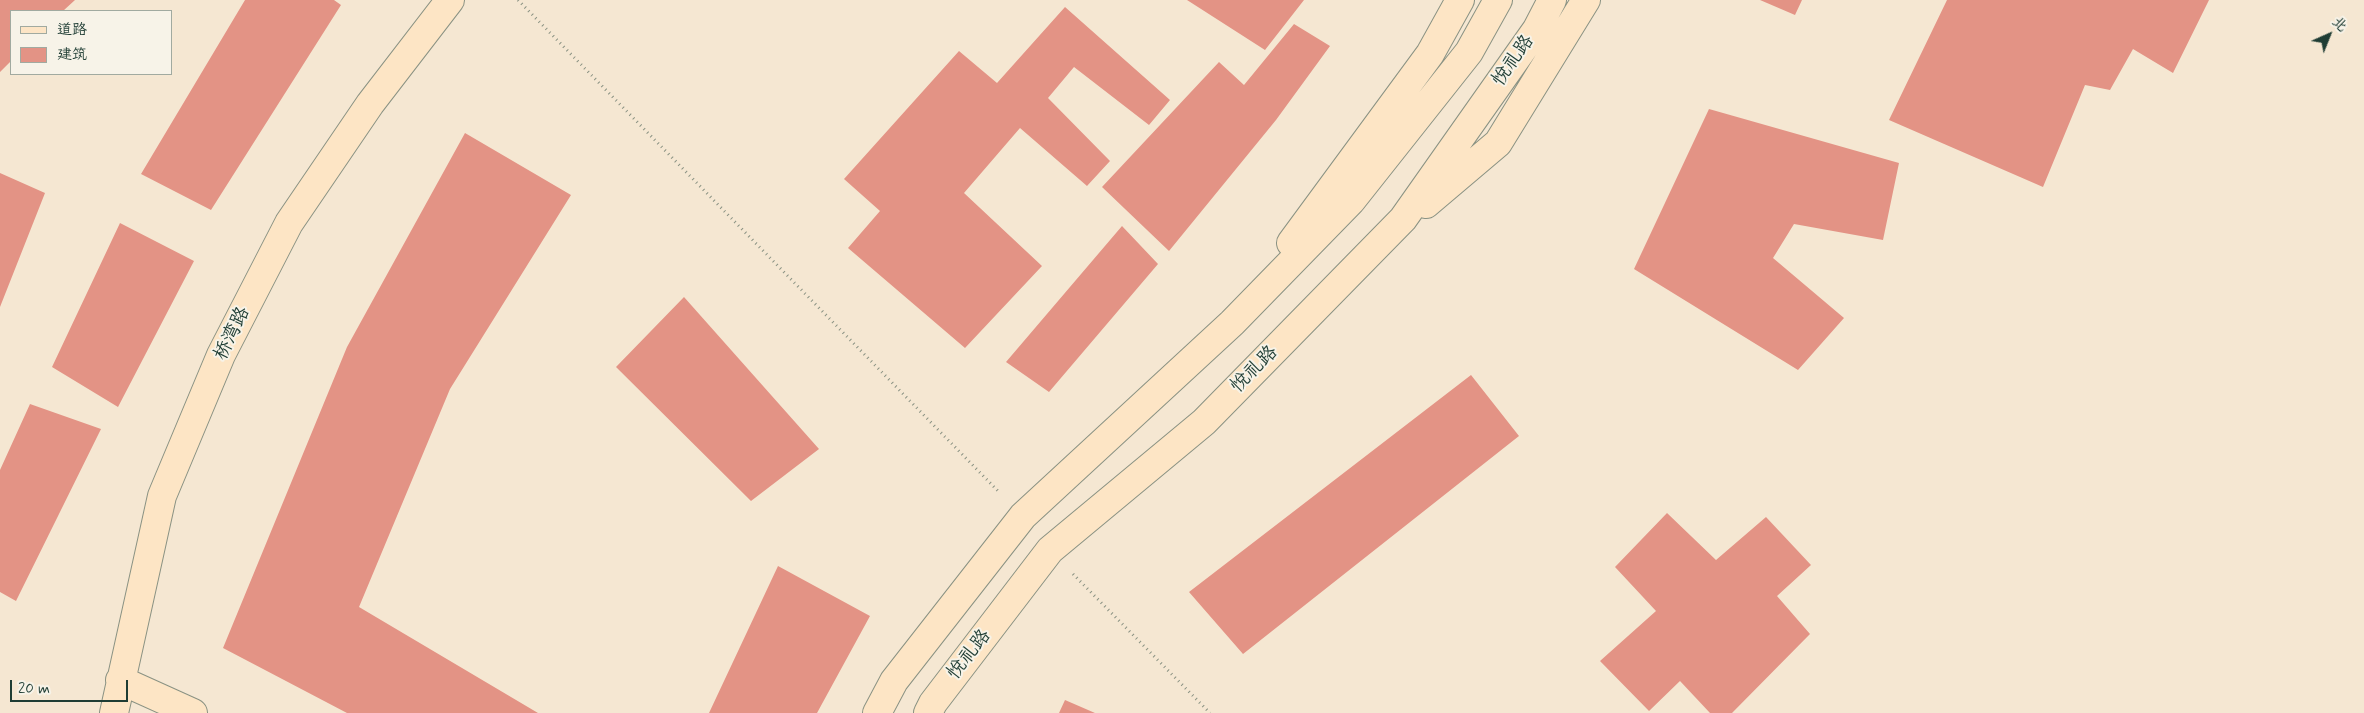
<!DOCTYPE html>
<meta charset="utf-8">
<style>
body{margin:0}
#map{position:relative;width:2364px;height:713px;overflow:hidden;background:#f5e7d2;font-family:Mynerve,"LXGW WenKai TC",sans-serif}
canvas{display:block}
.legend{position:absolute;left:10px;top:10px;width:162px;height:65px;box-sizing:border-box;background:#f7f3e8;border:1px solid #a1aaa0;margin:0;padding:6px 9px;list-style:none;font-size:15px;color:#1f3d34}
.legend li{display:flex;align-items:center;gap:10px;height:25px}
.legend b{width:25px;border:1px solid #a1aaa0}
.north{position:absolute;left:2304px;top:10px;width:50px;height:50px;-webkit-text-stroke:4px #f7f3e8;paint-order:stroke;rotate:44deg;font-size:14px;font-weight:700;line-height:20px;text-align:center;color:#1f3d34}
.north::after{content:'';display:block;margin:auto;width:18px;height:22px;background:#1f3d34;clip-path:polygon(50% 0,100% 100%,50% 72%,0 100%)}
.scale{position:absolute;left:10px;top:680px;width:118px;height:22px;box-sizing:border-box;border:2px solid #1f3d34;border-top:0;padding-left:6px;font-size:15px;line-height:18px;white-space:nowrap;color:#1f3d34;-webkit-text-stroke:4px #f7f3e8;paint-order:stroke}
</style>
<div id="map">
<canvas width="2364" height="713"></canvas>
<ul class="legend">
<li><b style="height:6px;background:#fde5c5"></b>道路</li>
<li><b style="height:14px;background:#e39385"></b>建筑</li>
</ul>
<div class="north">北</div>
<div class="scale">20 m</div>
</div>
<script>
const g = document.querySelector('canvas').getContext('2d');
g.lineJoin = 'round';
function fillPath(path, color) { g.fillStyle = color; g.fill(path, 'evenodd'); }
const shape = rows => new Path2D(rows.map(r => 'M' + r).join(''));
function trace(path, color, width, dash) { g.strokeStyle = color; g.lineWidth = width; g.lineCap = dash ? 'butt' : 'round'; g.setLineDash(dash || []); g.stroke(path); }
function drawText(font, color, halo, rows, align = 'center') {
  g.font = font + ' Mynerve,"LXGW WenKai TC",sans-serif'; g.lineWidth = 4; g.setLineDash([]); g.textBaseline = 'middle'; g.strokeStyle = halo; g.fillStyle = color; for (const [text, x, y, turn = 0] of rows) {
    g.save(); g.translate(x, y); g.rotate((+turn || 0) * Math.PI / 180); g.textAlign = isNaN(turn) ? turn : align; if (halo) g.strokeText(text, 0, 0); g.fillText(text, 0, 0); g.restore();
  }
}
const building = shape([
 [0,0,75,0,63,11,11,11,11,61,0,72],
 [245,0,334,0,341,5,211,210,141,174],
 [1187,0,1304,0,1265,50],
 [1760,0,1802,0,1795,15],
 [1947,0,2209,0,2173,73,2133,49,2110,90,2085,85,2043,187,1889,120],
 [1065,7,1170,100,1149,125,1074,67,1048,98,1110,161,1087,186,1020,128,964,193,1042,266,965,348,848,248,880,211,844,179,959,51,997,83],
 [1294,24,1330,46,1276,120,1169,251,1102,187,1219,62,1244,85],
 [1709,109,1899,163,1883,240,1794,224,1773,258,1844,318,1798,370,1634,269],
 [465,133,571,195,450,389,359,607,538,713,347,713,223,648,347,347],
 [0,173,45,193,0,307],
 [120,223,194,261,118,407,52,367],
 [1122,226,1158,264,1049,392,1006,362],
 [684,297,819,449,751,501,616,367],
 [1471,375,1519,436,1243,654,1189,592],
 [30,404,101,429,16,601,0,592,0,470],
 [1667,513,1716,560,1766,517,1811,565,1777,596,1810,634,1732,713,1710,713,1680,681,1649,711,1600,661,1656,611,1615,567],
 [778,566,870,616,817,713,709,713],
 [1065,700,1095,713,1059,713]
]);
const path = shape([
 [518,0,998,491],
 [1073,574,1210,713]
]);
const secondary = shape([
 [1426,204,1498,143,1586,0],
 [1291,243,1430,54,1460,0],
 [120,680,193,713],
 [114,713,162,496,221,355,289,223,370,104,450,0],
 [877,713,894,681,1023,516,1232,323,1351,201,1469,52,1498,0],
 [928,713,933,703,1050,550,1204,422,1403,219,1537,29,1552,0]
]);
const streetNames = [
 ["悦礼路",1514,61,-55],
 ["桥湾路",233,334,-64],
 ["悦礼路",1255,370,-45],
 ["悦礼路",970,655,-52]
];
fillPath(building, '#e39385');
trace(secondary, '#8a9283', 30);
trace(path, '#8a9283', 3, [1, 4]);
trace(secondary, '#fde5c5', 28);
drawText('19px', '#1f3d34', '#f7f3e8', streetNames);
</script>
